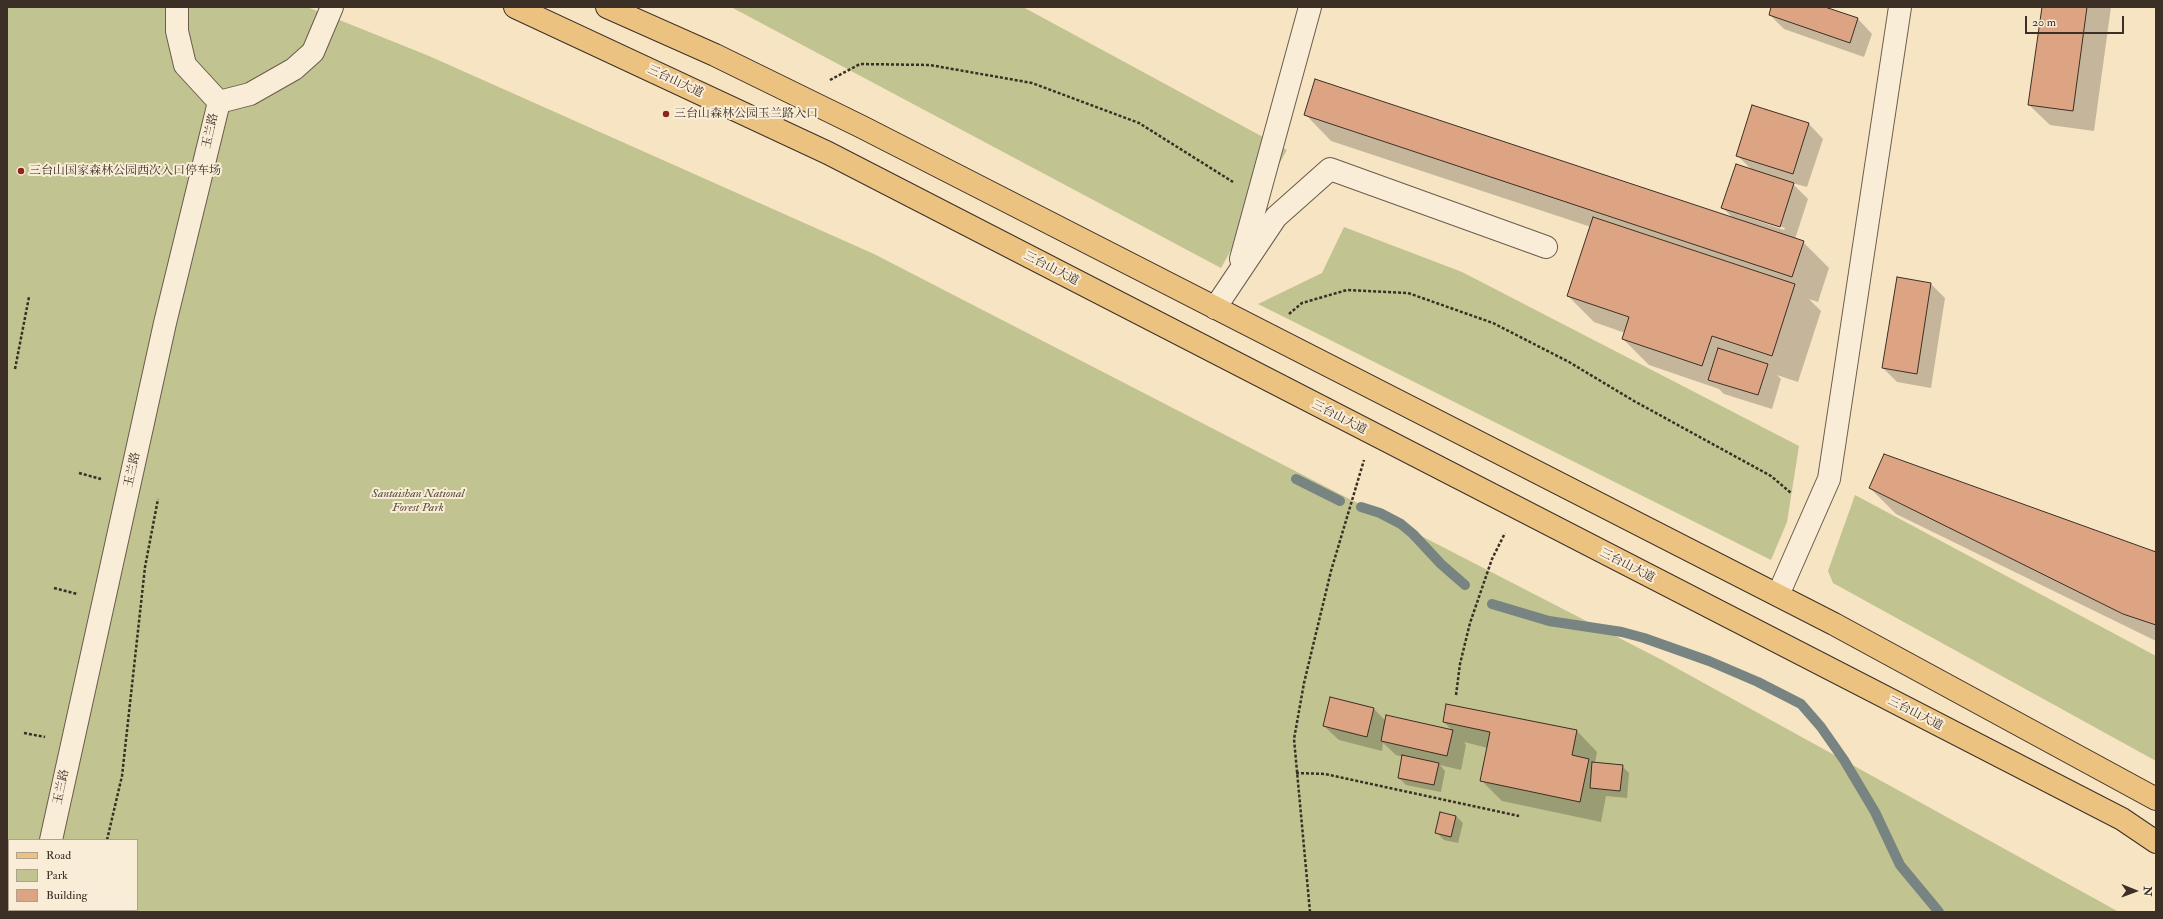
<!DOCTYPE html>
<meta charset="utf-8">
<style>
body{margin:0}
#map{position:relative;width:2163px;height:919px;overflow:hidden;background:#f7e4c2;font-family:"IM FELL Double Pica",serif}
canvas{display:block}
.frame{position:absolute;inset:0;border:8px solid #3b2f26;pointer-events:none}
.legend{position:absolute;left:8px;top:839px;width:130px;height:72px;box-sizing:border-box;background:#faedd7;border:1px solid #aea190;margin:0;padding:5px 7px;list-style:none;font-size:12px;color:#3b2f26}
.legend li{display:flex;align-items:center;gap:8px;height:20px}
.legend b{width:20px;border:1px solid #aea190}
.north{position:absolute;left:2115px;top:871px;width:40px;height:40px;-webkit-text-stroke:3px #faedd7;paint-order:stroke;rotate:91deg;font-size:11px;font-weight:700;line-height:16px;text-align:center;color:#3b2f26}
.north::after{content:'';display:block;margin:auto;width:14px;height:18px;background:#3b2f26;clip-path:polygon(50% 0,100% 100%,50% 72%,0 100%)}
.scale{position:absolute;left:2025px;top:16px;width:99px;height:18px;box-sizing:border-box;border:2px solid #3b2f26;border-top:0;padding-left:5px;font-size:12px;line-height:14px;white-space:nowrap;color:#3b2f26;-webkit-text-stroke:3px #faedd7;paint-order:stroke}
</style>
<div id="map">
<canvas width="2163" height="919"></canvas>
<div class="frame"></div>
<ul class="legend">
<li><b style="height:5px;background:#ecc281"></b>Road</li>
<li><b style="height:11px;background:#c1c390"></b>Park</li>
<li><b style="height:11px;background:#dda483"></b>Building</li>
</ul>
<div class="north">N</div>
<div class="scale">20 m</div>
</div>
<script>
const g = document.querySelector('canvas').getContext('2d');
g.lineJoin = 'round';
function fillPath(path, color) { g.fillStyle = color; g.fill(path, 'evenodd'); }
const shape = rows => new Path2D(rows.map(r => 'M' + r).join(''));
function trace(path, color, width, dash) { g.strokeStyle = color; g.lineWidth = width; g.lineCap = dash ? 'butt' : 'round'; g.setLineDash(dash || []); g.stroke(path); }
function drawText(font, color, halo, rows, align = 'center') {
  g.font = font + ' "IM FELL Double Pica","Noto Serif SC",serif'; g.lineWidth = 4; g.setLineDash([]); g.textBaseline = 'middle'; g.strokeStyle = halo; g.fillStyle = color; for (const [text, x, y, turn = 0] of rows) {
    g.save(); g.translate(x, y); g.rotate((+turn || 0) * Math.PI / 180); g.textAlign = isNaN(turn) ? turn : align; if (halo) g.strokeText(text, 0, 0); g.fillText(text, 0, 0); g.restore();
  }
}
const green = shape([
 [7,7,307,7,429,56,874,254,1662,660,2119,912,7,912],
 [9,840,137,840,137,910,9,910],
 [731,7,1023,7,1287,150,1221,268],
 [1344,227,1462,272,1799,446,1787,522,1771,560,1258,304,1322,273],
 [1855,495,2156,656,2156,761,1833,583,1828,571]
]);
const shadow = shape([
 [1773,7,1822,7,1858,19,1872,34,1864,57,1784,29,1770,15],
 [2043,7,2111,7,2094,131,2050,125,2029,105],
 [1753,106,1809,124,1823,139,1807,187,1792,183,1808,199,1795,239,1803,242,1829,268,1818,302,1809,299,1821,311,1798,382,1777,375,1781,379,1772,409,1724,394,1719,389,1649,365,1623,339,1625,333,1594,322,1568,296,1591,227,1331,141,1305,114,1733,218,1722,207,1753,171,1737,155],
 [1738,212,1785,228,1784,230,1738,214],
 [1898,278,1931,284,1945,298,1931,388,1897,382,1883,368],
 [1870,488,2156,553,2156,641,1896,514],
 [1374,709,1386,721,1387,716,1453,731,1444,722,1577,731,1597,752,1595,763,1622,766,1629,773,1627,798,1606,796,1601,822,1502,801,1481,780,1488,748,1464,742,1466,745,1461,770,1440,765,1445,771,1441,792,1406,785,1399,778,1403,757,1396,755,1383,743,1382,751,1339,740,1324,726],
 [1456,816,1463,823,1458,843,1444,840,1437,833]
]);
const stream = shape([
 [1296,479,1340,501],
 [1361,507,1380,513,1401,524,1413,534,1441,564,1465,585],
 [1492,604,1549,621,1622,632,1644,638,1709,661,1758,682,1801,704,1821,727,1844,760,1875,812,1900,865,1939,912]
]);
const building = shape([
 [1771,7,1825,7,1858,18,1850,43,1769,15,1771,7],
 [2042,7,2087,7,2073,111,2028,105,2042,7],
 [1315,79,1804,241,1792,277,1304,115,1315,79],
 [1752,105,1809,123,1793,174,1736,156,1752,105],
 [1736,164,1794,183,1780,227,1721,208,1736,164],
 [1593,217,1795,284,1772,356,1712,336,1702,366,1622,339,1629,317,1567,296,1593,217],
 [1897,277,1931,283,1917,374,1882,368,1897,277],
 [1718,348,1768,364,1758,395,1708,380,1718,348],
 [1884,454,2156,552,2156,625,2123,614,1869,488,1884,454],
 [1330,697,1374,708,1367,737,1323,726,1330,697],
 [1446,704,1577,730,1572,755,1589,759,1580,802,1480,781,1490,732,1443,722,1446,704],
 [1386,715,1453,730,1447,756,1381,741,1386,715],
 [1402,755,1439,763,1434,785,1398,778,1402,755],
 [1592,762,1623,765,1620,791,1590,788,1592,762],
 [1440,812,1456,816,1451,837,1435,833,1440,812]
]);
const path = shape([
 [830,80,860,64,930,65,1032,83,1139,123,1233,182],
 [1289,314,1302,303,1347,290,1408,293,1493,323,1569,362,1634,401,1771,476,1791,493],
 [15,369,29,297],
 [79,473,101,479],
 [54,588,77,594],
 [1456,695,1460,664,1470,623,1492,559,1505,533],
 [24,733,45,737],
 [1296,773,1325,774,1519,816],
 [107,840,122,776,145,567,158,499],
 [90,912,90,910],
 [1310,912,1294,739,1304,683,1331,571,1364,460]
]);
const minor = shape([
 [177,7,177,31,185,65,219,102,250,94,294,69,313,52,332,7],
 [1241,259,1310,7],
 [1215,308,1276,217,1330,169,1546,247],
 [1778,595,1829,479,1900,7],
 [51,840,165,323,219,102],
 [35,912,35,910]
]);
const major = shape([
 [515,7,828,153,2122,819,2156,842],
 [607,7,715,55,862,127,1834,624,2156,799]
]);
const markers = [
 [666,114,4,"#8f2418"],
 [21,171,4,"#8f2418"]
];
const streetNames = [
 ["三台山大道",675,82,25],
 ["玉兰路",211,131,-77],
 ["三台山大道",1051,269,27],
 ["三台山大道",1339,418,27],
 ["玉兰路",133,470,-77],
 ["三台山大道",1627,566,27],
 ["三台山大道",1915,714,27],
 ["玉兰路",62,787,-78]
];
const poiNames = [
 ["三台山森林公园玉兰路入口",674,114],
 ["三台山国家森林公园西次入口停车场",29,171]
];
const parkNames = [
 ["Santaishan National",418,494],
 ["Forest Park",418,508]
];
fillPath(green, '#c1c390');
fillPath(shadow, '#0003');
trace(stream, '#788481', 10);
fillPath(building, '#dda483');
trace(building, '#3b2f26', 1);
trace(minor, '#6a5c4d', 24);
trace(major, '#3b2f26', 24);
trace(path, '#3b2f26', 2.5, [3, 2]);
trace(minor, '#faedd7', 22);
trace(major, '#ecc281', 22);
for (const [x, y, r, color] of markers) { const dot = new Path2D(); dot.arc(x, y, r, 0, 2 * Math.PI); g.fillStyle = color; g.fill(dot); trace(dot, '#faedd7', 1.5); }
drawText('12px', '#3b2f26', '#faedd7', streetNames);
drawText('12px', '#3b2f26', '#faedd7', poiNames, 'left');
drawText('italic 12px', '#564d3b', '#faedd7', parkNames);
</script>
